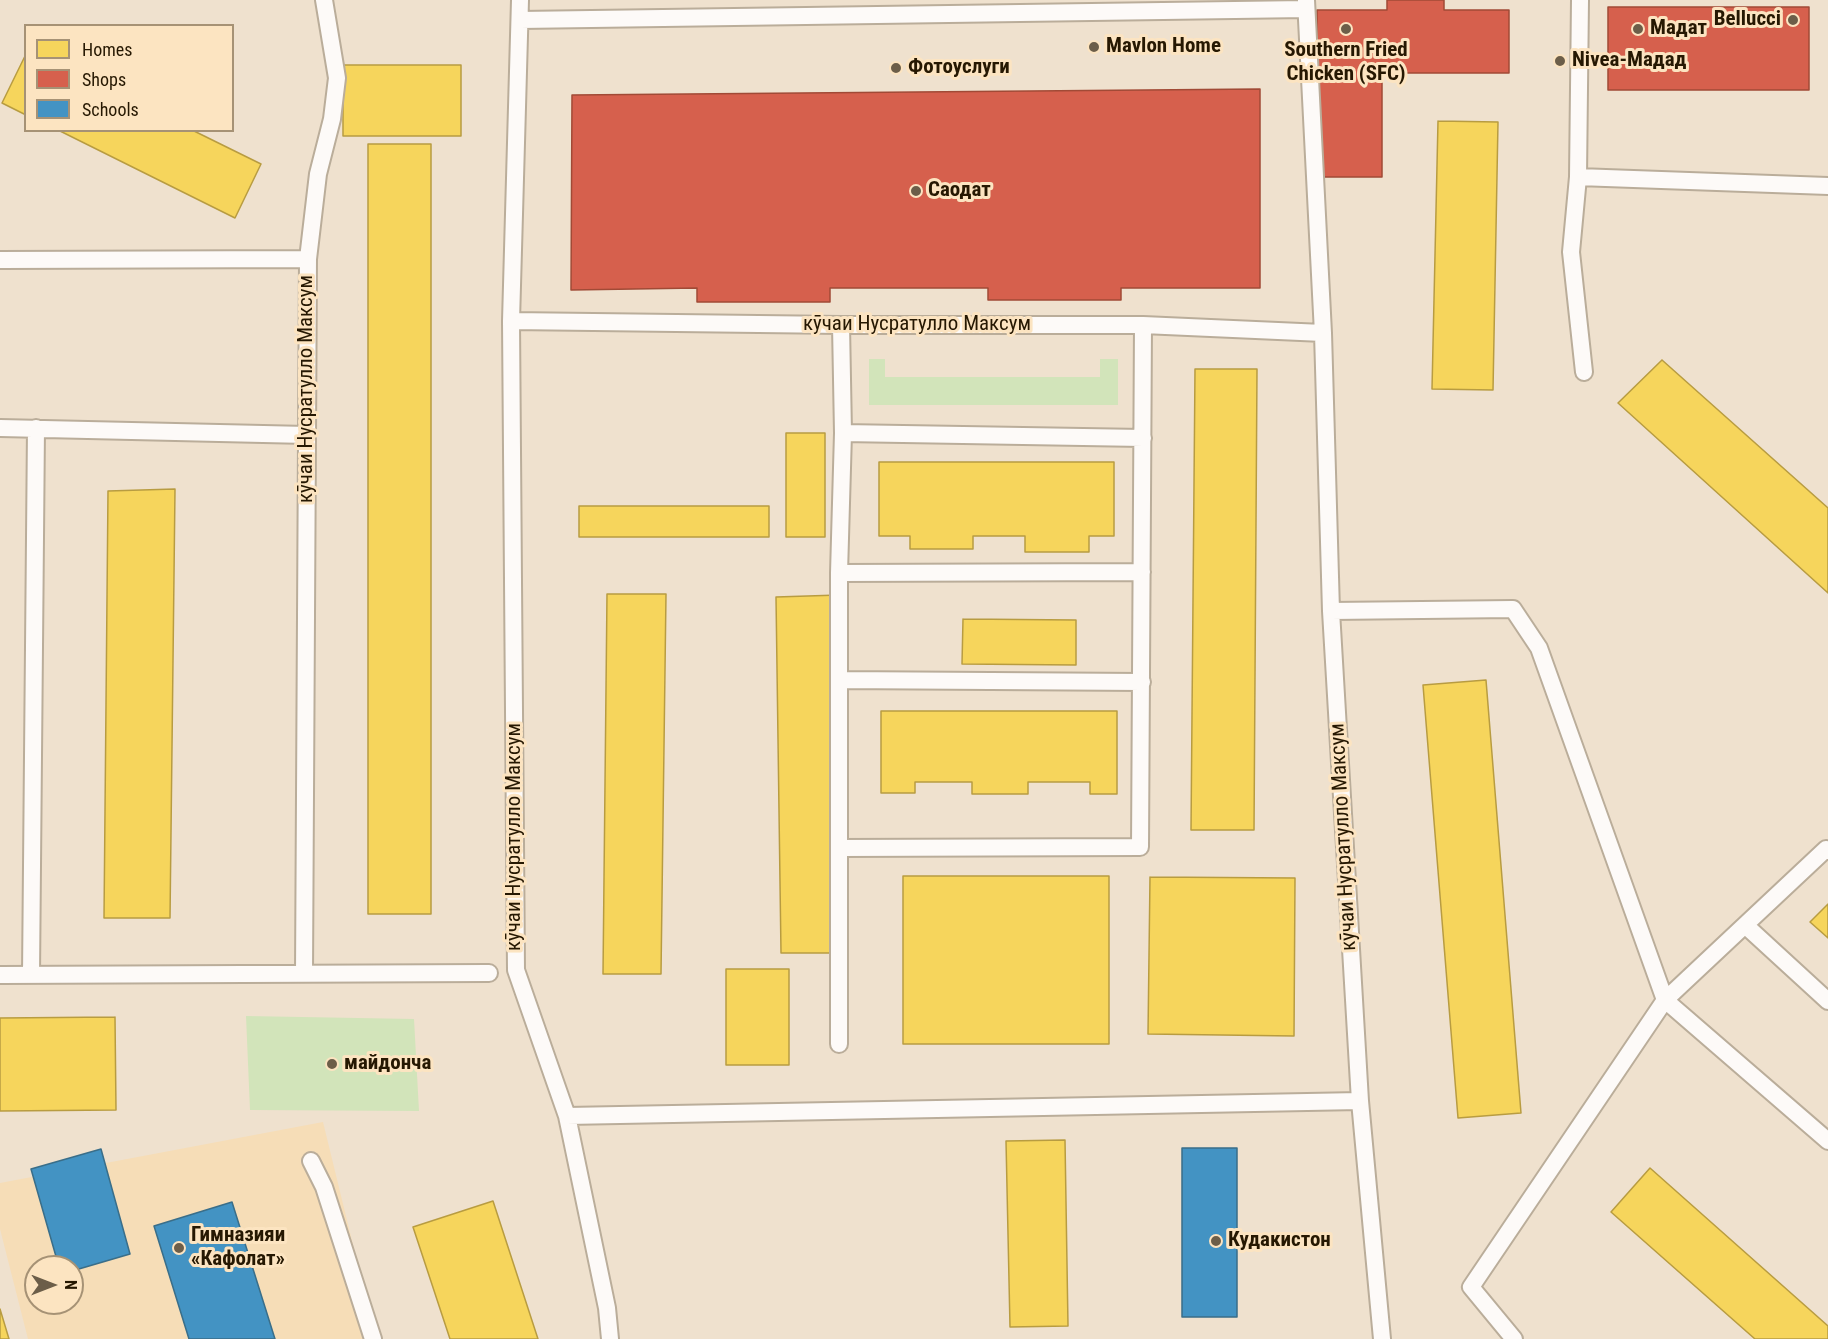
<!DOCTYPE html>
<meta charset="utf-8">
<style>
body{margin:0}
#map{position:relative;width:1828px;height:1339px;overflow:hidden;background:#efe1ce;font-family:"Roboto Condensed",sans-serif}
canvas{display:block}
.legend{position:absolute;left:24px;top:24px;width:210px;height:108px;box-sizing:border-box;background:#fce4c1;border:2px solid #a69275;margin:0;padding:8px 10px;list-style:none;font-size:18px;color:#261802}
.legend li{display:flex;align-items:center;gap:12px;height:30px}
.legend b{width:30px;border:2px solid #a69275}
.north{position:absolute;left:24px;top:1255px;width:60px;height:60px;box-sizing:border-box;background:#fce4c1;border:2px solid #a69275;border-radius:50%;rotate:90deg;font-size:16px;font-weight:700;line-height:24px;text-align:center;color:#261802}
.north::after{content:'';display:block;margin:auto;width:21px;height:27px;background:#6c5e49;clip-path:polygon(50% 0,100% 100%,50% 72%,0 100%)}
</style>
<div id="map">
<canvas width="1828" height="1339"></canvas>
<ul class="legend">
<li><b style="height:16px;background:#f6d55c"></b>Homes</li>
<li><b style="height:16px;background:#d6604d"></b>Shops</li>
<li><b style="height:16px;background:#4393c3"></b>Schools</li>
</ul>
<div class="north">N</div>
</div>
<script>
const g = document.querySelector('canvas').getContext('2d');
g.lineJoin = 'round';
function fillPath(path, color) { g.fillStyle = color; g.fill(path, 'evenodd'); }
const shape = rows => new Path2D(rows.map(r => 'M' + r).join(''));
function trace(path, color, width, dash) { g.strokeStyle = color; g.lineWidth = width; g.lineCap = dash ? 'butt' : 'round'; g.setLineDash(dash || []); g.stroke(path); }
function drawText(font, color, halo, rows, align = 'center') {
  g.font = font + ' "Roboto Condensed",sans-serif'; g.lineWidth = 6; g.setLineDash([]); g.textBaseline = 'middle'; g.strokeStyle = halo; g.fillStyle = color; for (const [text, x, y, turn = 0] of rows) {
    g.save(); g.translate(x, y); g.rotate((+turn || 0) * Math.PI / 180); g.textAlign = isNaN(turn) ? turn : align; if (halo) g.strokeText(text, 0, 0); g.fillText(text, 0, 0); g.restore();
  }
}
const built = shape([
 [323,1122,376,1339,28,1339,0,1229,0,1183],
 [36,1267,72,1267,72,1303,36,1303]
]);
const green = shape([
 [869,359,885,359,885,377,1100,377,1100,359,1118,359,1118,405,869,405],
 [246,1016,414,1019,419,1111,250,1110]
]);
const homes = shape([
 [26,54,26,115,2,103,26,54],
 [343,65,461,65,461,136,343,136,343,65],
 [1438,121,1498,122,1493,390,1432,389,1438,121],
 [58,130,192,130,261,164,235,218,58,130],
 [368,144,431,144,431,914,368,914,368,144],
 [1662,360,1828,508,1828,593,1618,403,1662,360],
 [1195,369,1257,369,1254,830,1191,830,1195,369],
 [786,433,825,433,825,537,786,537,786,433],
 [879,462,1114,462,1114,536,1089,536,1089,552,1025,552,1025,536,973,536,973,549,910,549,910,536,879,536,879,462],
 [175,489,170,918,104,918,108,491,175,489],
 [579,506,769,506,769,537,579,537,579,506],
 [607,594,666,594,661,974,603,974,607,594],
 [839,595,844,953,781,953,776,597,839,595],
 [963,619,1076,620,1076,665,962,664,963,619],
 [1486,680,1521,1113,1458,1118,1423,685,1486,680],
 [881,711,1117,711,1117,794,1090,794,1090,782,1028,782,1028,794,972,794,972,782,915,782,915,793,881,793,881,711],
 [903,876,1109,876,1109,1044,903,1044,903,876],
 [1150,877,1295,878,1294,1036,1148,1034,1150,877],
 [1828,904,1828,938,1810,922,1828,904],
 [726,969,789,969,789,1065,726,1065,726,969],
 [115,1017,116,1110,0,1111,0,1018,115,1017],
 [1065,1140,1068,1326,1010,1327,1006,1141,1065,1140],
 [1650,1168,1828,1326,1828,1339,1755,1339,1611,1212,1650,1168],
 [493,1201,538,1339,450,1339,413,1227,493,1201],
 [0,1309,9,1339,0,1339,0,1309]
]);
const shops = shape([
 [1387,0,1444,0,1444,10,1509,10,1509,73,1382,73,1382,177,1317,177,1317,10,1387,10,1387,0],
 [1608,7,1809,7,1809,90,1608,90,1608,7],
 [1260,89,1260,288,1121,288,1121,300,988,300,988,288,830,288,830,302,697,302,697,288,571,290,572,95,1260,89]
]);
const schools = shape([
 [1182,1148,1237,1148,1237,1317,1182,1317,1182,1148],
 [101,1149,130,1254,72,1271,72,1267,59,1267,31,1169,101,1149],
 [232,1202,275,1339,189,1339,154,1226,232,1202]
]);
const service = shape([
 [520,0,511,321,516,970,567,1116,607,1308,610,1339],
 [1306,0,1323,333,1331,611,1360,1101,1382,1339],
 [520,20,1306,9],
 [1578,177,1580,0],
 [308,259,318,174,332,119,337,78,324,0],
 [0,260,308,259,304,972],
 [511,321,841,325,1143,325,1323,333],
 [841,325,843,433,839,573,1142,572],
 [1584,372,1571,252,1578,177,1828,186],
 [0,428,307,435],
 [843,433,1143,438],
 [839,573,839,1044],
 [1331,611,1513,609,1539,648,1665,1000,1828,1141],
 [839,680,1142,682],
 [839,848,1140,847,1143,325],
 [1745,925,1828,1001],
 [0,975,489,973],
 [31,975,36,428],
 [567,1116,1360,1101],
 [311,1161,324,1187,373,1339],
 [1514,1339,1471,1287,1665,1000,1826,849,1828,851]
]);
const markers = [
 [1793,20,6,"#6c5e49"],
 [1346,29,6,"#6c5e49"],
 [1638,29,6,"#6c5e49"],
 [1094,47,6,"#6c5e49"],
 [1560,61,6,"#6c5e49"],
 [896,68,6,"#6c5e49"],
 [916,191,6,"#6c5e49"],
 [332,1064,6,"#6c5e49"],
 [1216,1241,6,"#6c5e49"],
 [179,1248,6,"#6c5e49"]
];
const poiNames = [
 ["Bellucci",1781,20,"right"],
 ["Мадат",1650,29],
 ["Mavlon Home",1106,47],
 ["Southern Fried",1346,51,"center"],
 ["Chicken (SFC)",1346,75,"center"],
 ["Nivea-Мадад",1572,61],
 ["Фотоуслуги",908,68],
 ["Саодат",928,191],
 ["майдонча",344,1064],
 ["Гимназияи",191,1236],
 ["«Кафолат»",191,1260],
 ["Кудакистон",1228,1241]
];
const streetNames = [
 ["кӯчаи Нусратулло Максум",917,325],
 ["кӯчаи Нусратулло Максум",307,389,-90],
 ["кӯчаи Нусратулло Максум",515,837,-90],
 ["кӯчаи Нусратулло Максум",1344,837,-93]
];
fillPath(built, '#f6ddb7');
fillPath(green, '#d2e4ba');
fillPath(homes, '#f6d55c');
trace(homes, '#b89c41', 1.5);
fillPath(shops, '#d6604d');
trace(shops, '#a14a36', 1.5);
fillPath(schools, '#4393c3');
trace(schools, '#3a6e89', 1.5);
trace(service, '#baad9a', 20);
trace(service, '#fdfaf8', 16);
for (const [x, y, r, color] of markers) { const dot = new Path2D(); dot.arc(x, y, r, 0, 2 * Math.PI); g.fillStyle = color; g.fill(dot); trace(dot, '#fce4c1', 2); }
drawText('bold 21px', '#261802', '#fce4c1', poiNames, 'left');
drawText('21px', '#261802', '#fce4c1', streetNames);
</script>
